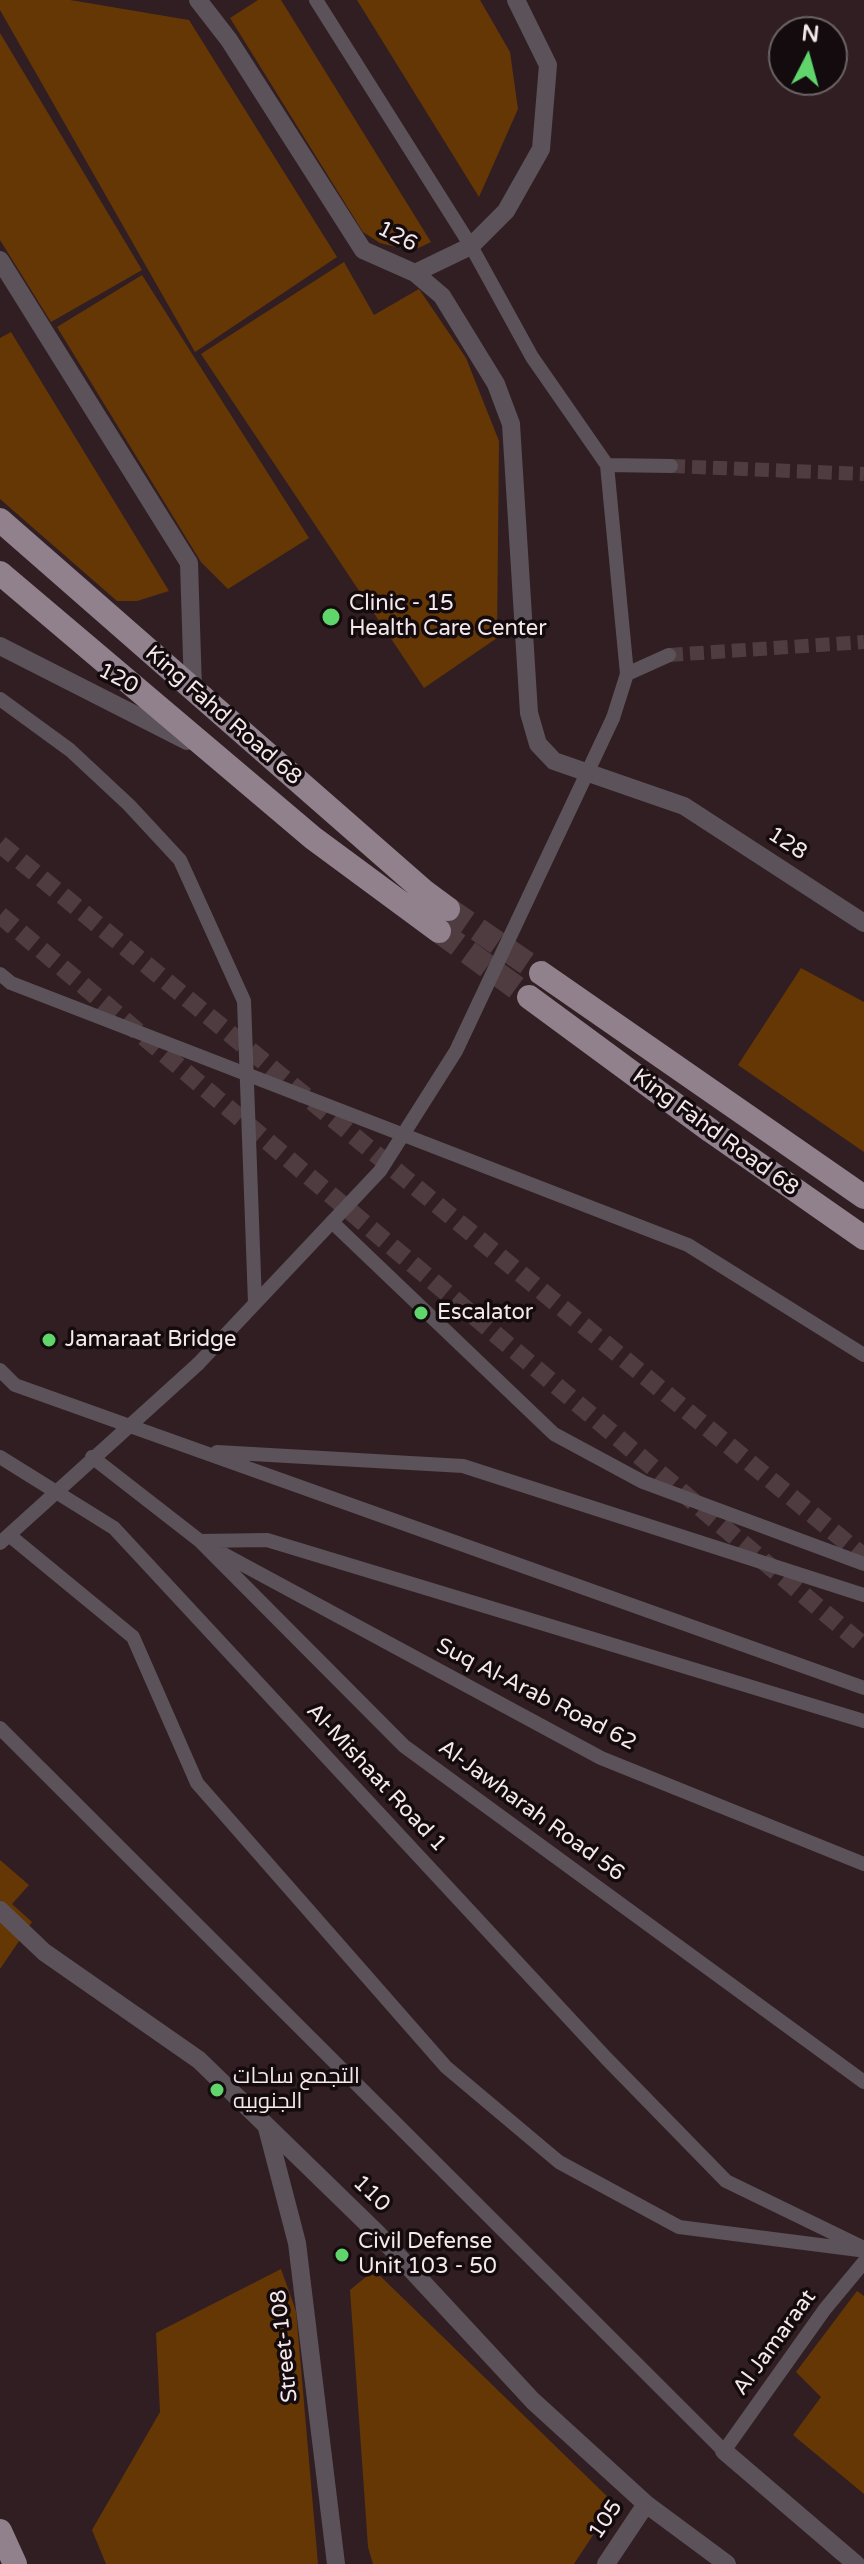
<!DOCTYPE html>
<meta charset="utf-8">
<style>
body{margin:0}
#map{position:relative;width:864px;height:2564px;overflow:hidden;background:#311e23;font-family:"Varela Round",sans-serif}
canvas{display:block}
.north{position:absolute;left:768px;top:16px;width:80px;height:80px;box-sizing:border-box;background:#130b0d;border:2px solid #6d6365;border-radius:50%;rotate:6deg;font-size:22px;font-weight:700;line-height:32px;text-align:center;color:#f5e8ea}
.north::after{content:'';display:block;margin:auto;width:28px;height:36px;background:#60d56b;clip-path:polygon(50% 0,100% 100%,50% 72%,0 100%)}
</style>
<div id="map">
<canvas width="864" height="2564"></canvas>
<div class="north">N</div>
</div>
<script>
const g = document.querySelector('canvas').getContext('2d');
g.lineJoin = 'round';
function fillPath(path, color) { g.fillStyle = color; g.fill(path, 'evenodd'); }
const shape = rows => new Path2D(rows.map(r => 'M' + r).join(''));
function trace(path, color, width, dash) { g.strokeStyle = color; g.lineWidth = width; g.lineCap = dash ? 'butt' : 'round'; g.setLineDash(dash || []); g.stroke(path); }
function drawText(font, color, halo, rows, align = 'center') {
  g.font = font + ' "Varela Round",Cairo,sans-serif'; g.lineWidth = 7; g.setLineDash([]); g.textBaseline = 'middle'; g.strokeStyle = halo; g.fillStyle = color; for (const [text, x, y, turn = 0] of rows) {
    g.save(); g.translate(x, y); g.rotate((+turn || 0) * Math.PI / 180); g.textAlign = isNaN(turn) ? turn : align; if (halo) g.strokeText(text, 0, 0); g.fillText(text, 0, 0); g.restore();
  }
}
const green = shape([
 [0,0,70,0,189,20,337,257,195,352,0,10],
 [258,0,281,0,431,242,412,251,380,243,363,232,230,18],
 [357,0,480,0,510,52,518,109,479,197],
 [0,33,142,270,51,322,0,240],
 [344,262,374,315,419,289,466,358,499,441,497,638,424,688,201,354],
 [142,275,309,538,228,589,201,562,57,327],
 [11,332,169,591,137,601,117,601,0,499,0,338],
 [801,968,864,1002,864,1152,738,1065],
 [0,1860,29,1885,12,1904,32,1922,0,1969],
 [281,2269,296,2311,318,2564,106,2564,92,2530,160,2412,156,2333],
 [374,2270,614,2503,574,2564,373,2564,368,2547,350,2290],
 [857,2291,864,2296,864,2494,793,2435,821,2397,796,2372]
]);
const pedestrianTunnel = shape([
 [671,466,864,474],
 [669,655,864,642]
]);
const minorTunnel = shape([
 [0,844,864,1557],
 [0,915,864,1646]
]);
const primaryTunnel = shape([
 [448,909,541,973],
 [439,931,529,997]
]);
const pedestrian = shape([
 [316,0,471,246,532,357,607,465,627,674,613,718],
 [607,465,671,466],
 [627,674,669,655],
 [0,974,11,983,688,1245,864,1355],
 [332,1222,554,1434,643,1482,864,1564],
 [0,1370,15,1385,864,1688],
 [217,1452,463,1466,864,1595],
 [0,1457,114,1528,606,2058,726,2181,864,2248],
 [92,1457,200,1541,267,1540,864,1721],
 [9,1535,133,1637,197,1783,446,2067,559,2162,679,2227,859,2250],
 [200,1541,404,1746,864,2082],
 [0,1543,198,1364],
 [214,1549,601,1758,864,1864],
 [0,1728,724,2451,825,2309,864,2262]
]);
const minor = shape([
 [198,0,229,40,363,250,415,273,471,246,506,211,541,149,548,65,516,0],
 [0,260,189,563,193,689],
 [415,273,442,296,496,384,511,424,529,713,538,744,554,761,684,806,864,923],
 [0,646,187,741],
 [0,1910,44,1952,199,2060,378,2234,533,2401,646,2504,727,2564],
 [267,2128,297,2243,336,2564],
 [724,2451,856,2564],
 [606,2564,646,2504]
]);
const primary = shape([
 [0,520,425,892,448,909],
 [0,573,313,838,439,931],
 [541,973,864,1197],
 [529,997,711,1131,864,1238],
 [0,2531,15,2564]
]);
const pedestrianBridge = shape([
 [0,699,70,750,129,805,180,860,244,1001,255,1303],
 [198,1364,380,1171,456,1051,613,718]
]);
const markers = [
 [331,617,10,"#60d56b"],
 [421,1313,8,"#60d56b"],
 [49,1340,8,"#60d56b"],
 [217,2090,8,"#60d56b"],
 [342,2255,8,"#60d56b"]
];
const streetNames = [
 ["126",397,237,27],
 ["120",118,679,27],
 ["King Fahd Road 68",223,716,41],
 ["128",787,844,33],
 ["King Fahd Road 68",715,1133,36],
 ["Suq Al-Arab Road 62",536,1695,27],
 ["Al-Mishaat Road 1",376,1778,47],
 ["Al-Jawharah Road 56",531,1811,36],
 ["110",371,2194,44],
 ["Al Jamaraat",775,2343,-54],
 ["Street-108",285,2346,-96],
 ["105",606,2520,-56]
];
const poiNames = [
 ["Clinic - 15",349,604],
 ["Health Care Center",349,629],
 ["Escalator",437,1313],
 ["Jamaraat Bridge",65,1340],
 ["التجمع ساحات",233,2077],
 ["الجنوبيه",233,2102],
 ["Civil Defense",358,2242],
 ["Unit 103 - 50",358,2267]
];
fillPath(green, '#653704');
trace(pedestrianTunnel, '#4e3c41', 14, [14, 7]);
trace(minorTunnel, '#4e3c41', 18, [18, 9]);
trace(primaryTunnel, '#4e3c41', 24, [24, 12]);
trace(pedestrian, '#5b5359', 14);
trace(minor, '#5b5359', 18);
trace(primary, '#91818d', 24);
trace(pedestrianBridge, '#5b5359', 14);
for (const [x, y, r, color] of markers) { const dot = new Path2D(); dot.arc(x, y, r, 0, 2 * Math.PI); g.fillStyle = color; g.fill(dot); trace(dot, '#130b0d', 3); }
drawText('22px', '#f5e8ea', '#130b0d', streetNames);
drawText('22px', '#f5e8ea', '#130b0d', poiNames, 'left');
</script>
